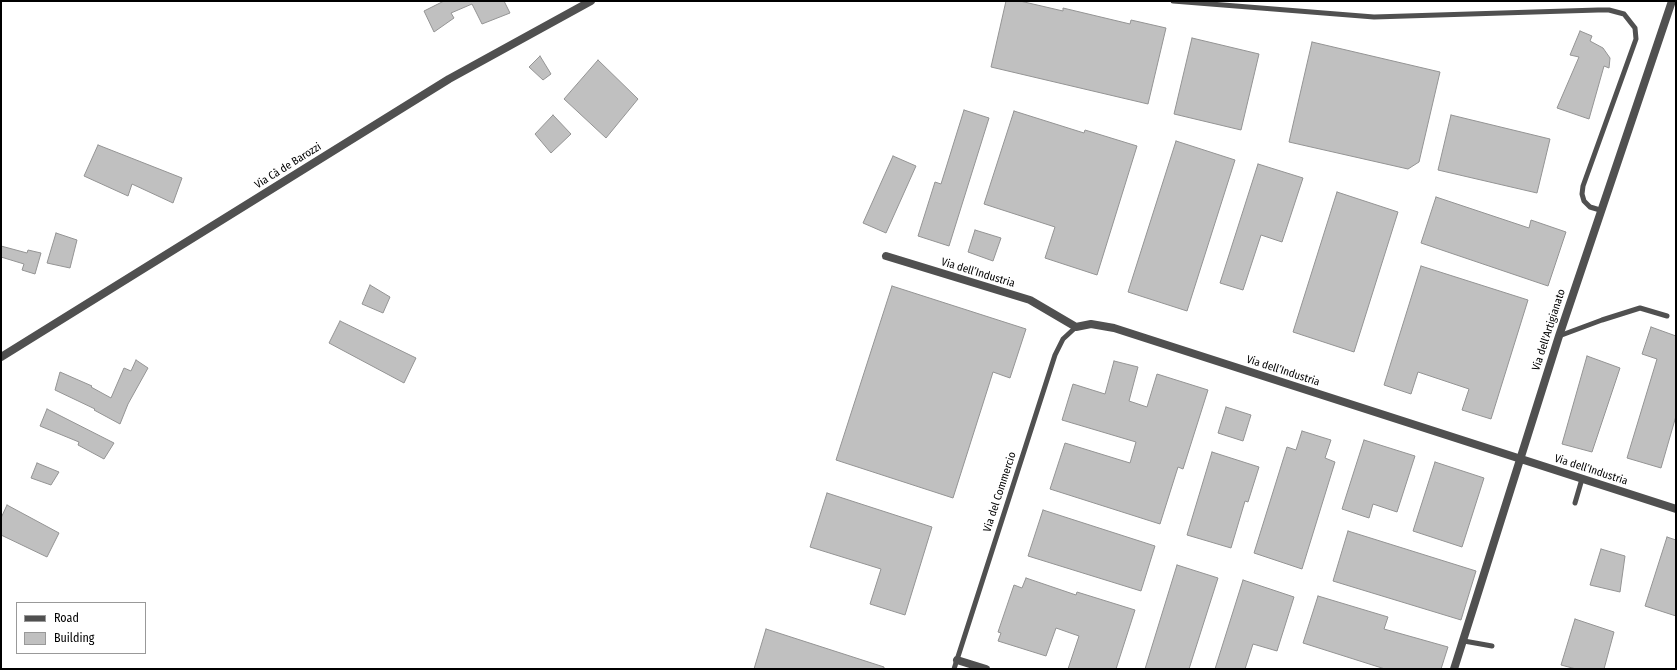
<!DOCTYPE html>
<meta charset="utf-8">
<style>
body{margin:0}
#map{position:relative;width:1677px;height:670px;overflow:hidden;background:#fff;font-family:"Fira Sans Condensed",sans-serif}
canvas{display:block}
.frame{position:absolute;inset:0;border:2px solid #000;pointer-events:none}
.legend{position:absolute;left:16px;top:602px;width:130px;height:52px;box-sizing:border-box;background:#fff;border:1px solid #999;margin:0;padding:5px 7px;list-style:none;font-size:12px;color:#000}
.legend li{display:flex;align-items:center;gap:8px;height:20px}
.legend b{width:20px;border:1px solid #999}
</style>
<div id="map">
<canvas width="1677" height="670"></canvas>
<div class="frame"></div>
<ul class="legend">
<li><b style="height:5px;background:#505050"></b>Road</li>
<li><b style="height:11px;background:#c0c0c0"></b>Building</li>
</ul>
</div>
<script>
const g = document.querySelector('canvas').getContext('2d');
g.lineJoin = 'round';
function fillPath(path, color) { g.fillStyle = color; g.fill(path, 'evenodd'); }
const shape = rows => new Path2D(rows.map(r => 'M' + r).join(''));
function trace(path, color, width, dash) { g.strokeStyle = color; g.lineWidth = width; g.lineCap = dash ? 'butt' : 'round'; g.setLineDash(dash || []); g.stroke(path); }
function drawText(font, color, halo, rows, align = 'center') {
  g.font = font + ' "Fira Sans Condensed",sans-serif'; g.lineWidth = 3; g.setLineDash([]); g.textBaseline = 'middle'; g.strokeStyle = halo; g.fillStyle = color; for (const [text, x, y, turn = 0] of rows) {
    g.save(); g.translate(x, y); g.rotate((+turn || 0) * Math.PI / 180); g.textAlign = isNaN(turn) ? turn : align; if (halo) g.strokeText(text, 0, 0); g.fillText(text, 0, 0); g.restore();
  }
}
const building = shape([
 [444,1,504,1,510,13,482,24,472,4,451,13,454,18,434,32,424,11,444,1],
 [1006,1,1020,1,1063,11,1063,8,1130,24,1131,20,1166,28,1148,104,991,67,1006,1],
 [1580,31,1592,36,1590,41,1603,48,1610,58,1609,68,1604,66,1589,119,1557,108,1579,57,1570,55,1580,31],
 [1192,38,1259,54,1241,130,1174,114,1192,38],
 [1312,42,1440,72,1419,162,1408,169,1289,142,1312,42],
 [540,56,551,74,543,80,529,67,540,56],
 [598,60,638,99,606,138,564,99,598,60],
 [964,110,989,118,949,246,918,236,935,182,941,184,964,110],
 [1014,111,1084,133,1085,130,1137,146,1097,275,1045,258,1055,227,984,204,1014,111],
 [553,115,571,134,551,153,535,134,553,115],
 [1451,115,1550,139,1537,193,1438,170,1451,115],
 [1176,141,1235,160,1187,311,1128,292,1176,141],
 [98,145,182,178,173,203,132,184,128,196,84,176,98,145],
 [893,156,916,166,886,233,863,223,893,156],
 [1258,164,1303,178,1282,242,1261,235,1243,290,1220,283,1258,164],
 [1337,192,1398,212,1354,352,1293,332,1337,192],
 [1436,197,1529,228,1531,220,1566,232,1548,286,1421,243,1436,197],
 [975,230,1001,238,993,261,968,252,975,230],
 [56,233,77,240,70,268,47,263,56,233],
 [1,246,27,253,28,250,41,253,35,274,22,270,24,264,1,257,1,246],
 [1421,266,1528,300,1491,419,1462,410,1469,389,1418,372,1411,394,1384,385,1421,266],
 [370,285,390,297,383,313,362,304,370,285],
 [892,286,1026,329,1010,378,993,372,953,498,836,460,892,286],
 [340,321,416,358,404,383,329,343,340,321],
 [1651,327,1676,336,1676,416,1661,468,1627,458,1657,359,1642,354,1651,327],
 [1587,356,1620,368,1592,452,1562,444,1587,356],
 [136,360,148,368,128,404,120,424,94,410,95,409,55,390,60,372,92,386,91,387,111,398,124,368,131,371,136,360],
 [1114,361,1138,367,1129,401,1147,407,1157,374,1208,390,1183,469,1178,467,1160,524,1050,489,1065,443,1130,463,1136,442,1062,420,1073,384,1105,394,1114,361],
 [1226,407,1251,415,1243,441,1218,433,1226,407],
 [47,409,114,443,104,459,78,445,79,442,40,426,47,409],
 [1302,431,1331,440,1325,458,1335,462,1302,569,1254,553,1287,447,1296,450,1302,431],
 [1364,440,1415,456,1397,512,1373,504,1369,518,1342,509,1364,440],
 [1212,452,1259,467,1248,502,1245,501,1231,548,1187,535,1212,452],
 [1435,462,1484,478,1462,547,1413,531,1435,462],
 [37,463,59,472,51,485,31,478,37,463],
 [827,493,932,527,905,615,870,604,881,569,810,547,827,493],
 [7,505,59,533,47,557,1,535,1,518,7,505],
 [1043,510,1155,546,1141,591,1028,556,1043,510],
 [1348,531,1476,571,1461,620,1333,581,1348,531],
 [1667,537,1676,540,1676,616,1645,606,1667,537],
 [1601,549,1625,556,1620,592,1590,585,1601,549],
 [1177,565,1218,578,1189,669,1145,669,1177,565],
 [1026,578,1076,595,1077,592,1135,610,1116,669,1068,669,1079,636,1056,628,1046,656,998,641,1001,633,998,632,1014,585,1022,588,1026,578],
 [1243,580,1294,597,1277,651,1253,644,1245,669,1215,669,1243,580],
 [1318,596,1388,617,1384,629,1448,647,1441,669,1385,669,1303,643,1318,596],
 [1575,619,1614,632,1604,669,1576,669,1561,665,1575,619],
 [766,629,884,667,884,669,754,669,766,629]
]);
const service = shape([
 [1173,1,1374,17,1598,10,1609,10,1624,14,1635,28,1636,39,1583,186,1582,194,1584,201,1590,207,1600,210],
 [1559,336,1602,320,1640,308,1667,316],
 [1575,503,1582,479],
 [1464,641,1492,646],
 [954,669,1055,355,1063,339,1076,327]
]);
const minor = shape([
 [886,256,1030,300,1076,327,1091,324,1114,328,1676,509],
 [957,660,986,669],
 [1454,669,1559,336,1672,1]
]);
const tertiary = shape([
 [1,357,449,79,591,1]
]);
const streetNames = [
 ["Via Cà de Barozzi",288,166,-32],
 ["Via dell’Industria",978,273,17],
 ["Via dell'Artigianato",1549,330,-72],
 ["Via dell’Industria",1283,371,18],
 ["Via dell’Industria",1591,470,18],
 ["Via del Commercio",1000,492,-72]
];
fillPath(building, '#c0c0c0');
trace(building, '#949494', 1);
trace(service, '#505050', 5);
trace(minor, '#505050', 8);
trace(tertiary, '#505050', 8);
drawText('11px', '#000', '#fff', streetNames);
</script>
